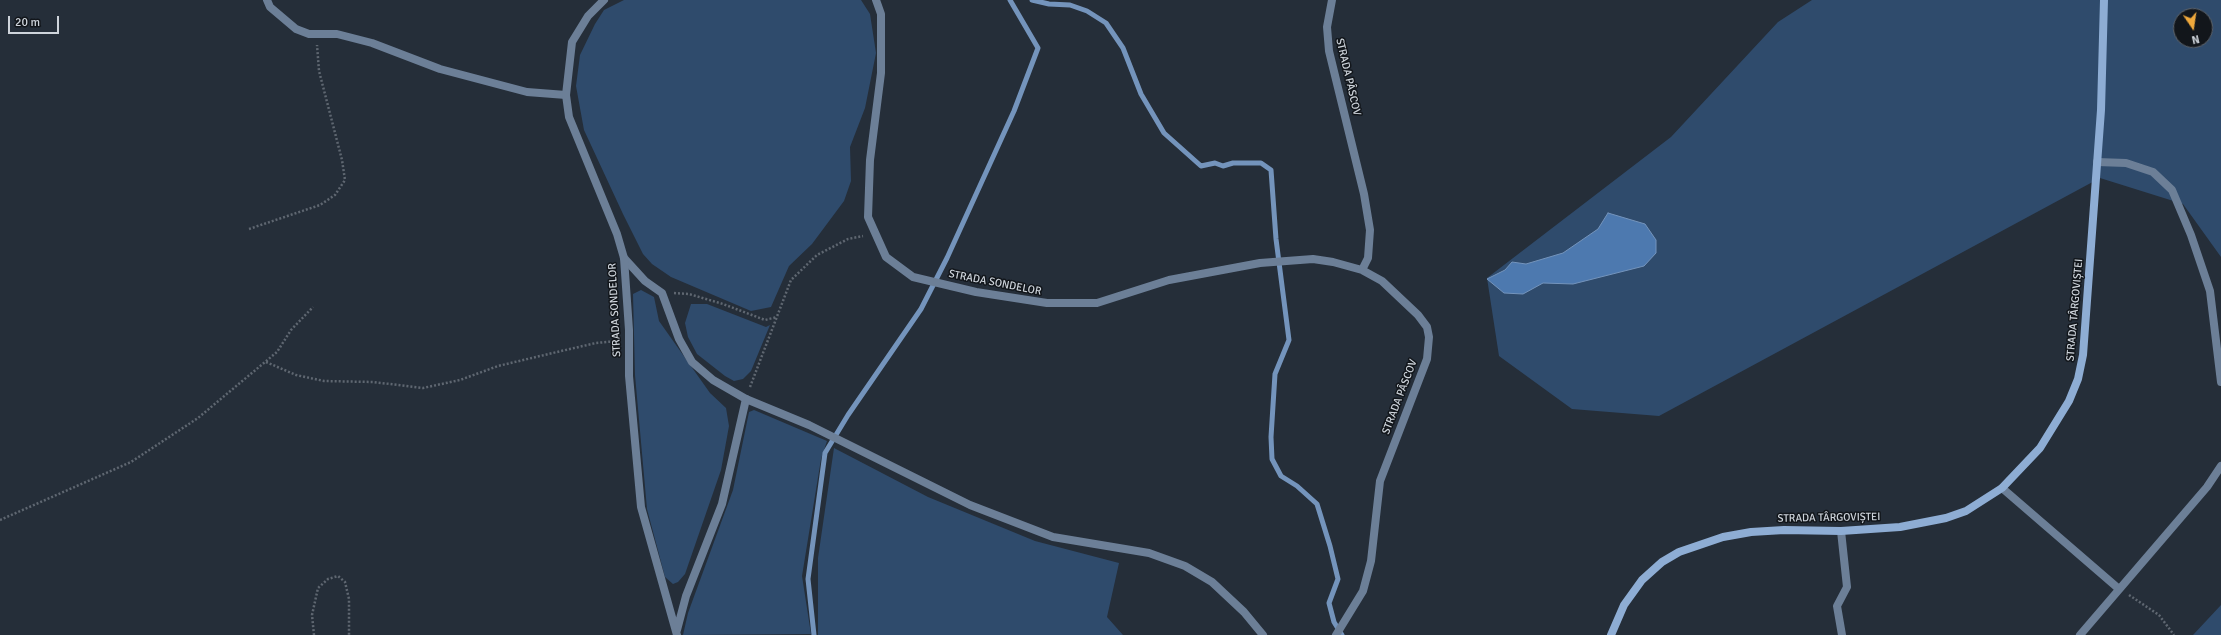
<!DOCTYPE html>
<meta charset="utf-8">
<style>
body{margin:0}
#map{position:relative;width:2221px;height:635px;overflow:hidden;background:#252e39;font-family:Signika,sans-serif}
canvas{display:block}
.north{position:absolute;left:2173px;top:8px;width:40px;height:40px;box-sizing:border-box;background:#12161b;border:1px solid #5d6268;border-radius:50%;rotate:167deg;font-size:11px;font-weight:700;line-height:16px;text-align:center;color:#ced4db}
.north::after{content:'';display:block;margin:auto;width:14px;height:18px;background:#eea83c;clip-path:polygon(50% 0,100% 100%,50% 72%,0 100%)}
.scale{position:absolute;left:8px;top:16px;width:51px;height:18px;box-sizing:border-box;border:2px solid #ced4db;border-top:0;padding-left:5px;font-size:12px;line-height:14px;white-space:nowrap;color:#ced4db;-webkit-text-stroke:3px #12161b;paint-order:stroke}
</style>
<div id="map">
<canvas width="2221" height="635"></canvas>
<div class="north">N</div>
<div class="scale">20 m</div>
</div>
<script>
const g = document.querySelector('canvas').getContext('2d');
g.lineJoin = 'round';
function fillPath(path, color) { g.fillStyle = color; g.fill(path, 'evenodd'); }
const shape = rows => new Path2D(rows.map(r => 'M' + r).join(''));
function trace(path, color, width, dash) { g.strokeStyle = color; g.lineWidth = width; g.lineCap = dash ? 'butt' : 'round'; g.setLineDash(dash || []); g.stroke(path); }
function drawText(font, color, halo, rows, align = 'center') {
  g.font = font + ' Signika,sans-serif'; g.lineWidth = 3; g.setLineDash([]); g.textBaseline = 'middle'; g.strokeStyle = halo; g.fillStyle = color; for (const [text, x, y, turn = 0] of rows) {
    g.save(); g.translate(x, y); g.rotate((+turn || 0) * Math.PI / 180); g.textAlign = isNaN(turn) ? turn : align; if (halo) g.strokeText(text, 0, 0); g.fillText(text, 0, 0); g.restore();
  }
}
const green = shape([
 [624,0,861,0,870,14,876,53,865,108,850,147,851,181,844,201,812,244,789,266,771,307,751,311,671,277,652,264,643,254,623,214,584,130,576,86,580,55,595,24,604,10],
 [1812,0,2221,0,2221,257,2183,204,2100,178,1659,416,1572,409,1499,356,1487,278,1671,137,1778,22],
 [2181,16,2205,16,2205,40,2181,40],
 [641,290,654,297,659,321,710,393,726,408,729,426,721,470,685,574,678,582,673,584,665,577,647,509,635,375,633,294],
 [691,304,707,304,766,327,770,325,751,371,743,379,734,381,725,376,697,354,688,337,685,323],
 [754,410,827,441,821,459,802,576,811,634,683,635,688,613,733,490,749,412],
 [834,448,928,497,1035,541,1119,563,1107,617,1123,635,818,635,818,558],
 [2221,605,2221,635,2193,635]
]);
const water = shape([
 [1608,213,1645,224,1656,240,1656,253,1644,266,1573,284,1543,283,1523,294,1504,293,1487,279,1505,270,1512,262,1526,264,1563,253,1598,229,1608,213]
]);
const stream = shape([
 [1032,0,1049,4,1070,5,1087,11,1106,23,1123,48,1141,94,1164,133,1201,166,1215,163,1223,166,1233,163,1261,163,1271,170,1276,239,1289,340,1275,374,1271,437,1272,459,1281,476,1297,486,1317,504,1330,546,1338,579,1329,603,1334,622,1342,635],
 [814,635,808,579,825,453,848,415,921,309,947,258,1014,111,1038,48,1010,0]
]);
const path = shape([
 [249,229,320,205,335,195,345,180,342,160,319,71,317,45],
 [674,293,689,294,723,304,765,320,777,317],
 [266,362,296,375,324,381,373,382,423,388,460,380,498,366,557,352,596,343,617,341],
 [750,387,791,280,817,255,848,239,863,236],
 [0,520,131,462,198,418,277,352,291,330,313,307],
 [2129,595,2159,615,2174,635],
 [314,635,312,615,318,588,328,579,338,576,345,582,349,599,349,635]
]);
const lane = shape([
 [267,0,270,7,296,29,309,34,337,34,372,43,440,69,527,92,566,95],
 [624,258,645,281,662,293,679,339,692,362,713,380,746,399,809,425,970,505,1053,537,1149,553,1185,566,1212,582,1244,612,1263,635],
 [1841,531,1847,587,1837,606,1842,635]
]);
const street = shape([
 [604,0,588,16,572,42,566,95,569,117,617,234,624,258,629,330,629,376,641,507,677,635],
 [876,0,881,14,881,73,870,160,868,217,886,257,913,277,976,292,1047,303,1097,303,1169,280,1260,263,1313,259,1333,262,1362,270,1382,281,1418,315,1427,327,1429,337,1427,359,1380,481,1371,561,1363,591,1336,635],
 [1332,0,1327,27,1329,51,1364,194,1370,230,1368,258,1362,270],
 [2097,162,2126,163,2153,172,2172,190,2191,235,2210,291,2221,382],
 [2002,488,2119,589],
 [677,630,686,596,722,504,746,399],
 [2080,635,2207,487,2221,466]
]);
const secondary = shape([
 [1611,635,1624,605,1642,580,1662,562,1679,552,1723,537,1751,532,1784,530,1841,531,1900,527,1946,518,1966,511,2002,488,2040,448,2069,401,2078,379,2083,355,2101,110,2104,0]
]);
const streetNames = [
 ["STRADA PÂSCOV",1348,77,77],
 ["STRADA SONDELOR",995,283,11],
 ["STRADA SONDELOR",615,310,-93],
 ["STRADA TÂRGOVIȘTEI",2075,310,-85],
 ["STRADA PÂSCOV",1400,397,-69],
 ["STRADA TÂRGOVIȘTEI",1829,518,-1]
];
fillPath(green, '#2f4b6c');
fillPath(water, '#4d79af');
trace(water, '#7494bc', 1);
trace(stream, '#7494bc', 5);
trace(path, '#5f6771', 2.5, [2, 2]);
trace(lane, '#6c7f97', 8);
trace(street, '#6c7f97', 8);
trace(secondary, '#8eadd4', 8);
drawText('11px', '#ced4db', '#12161b', streetNames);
</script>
